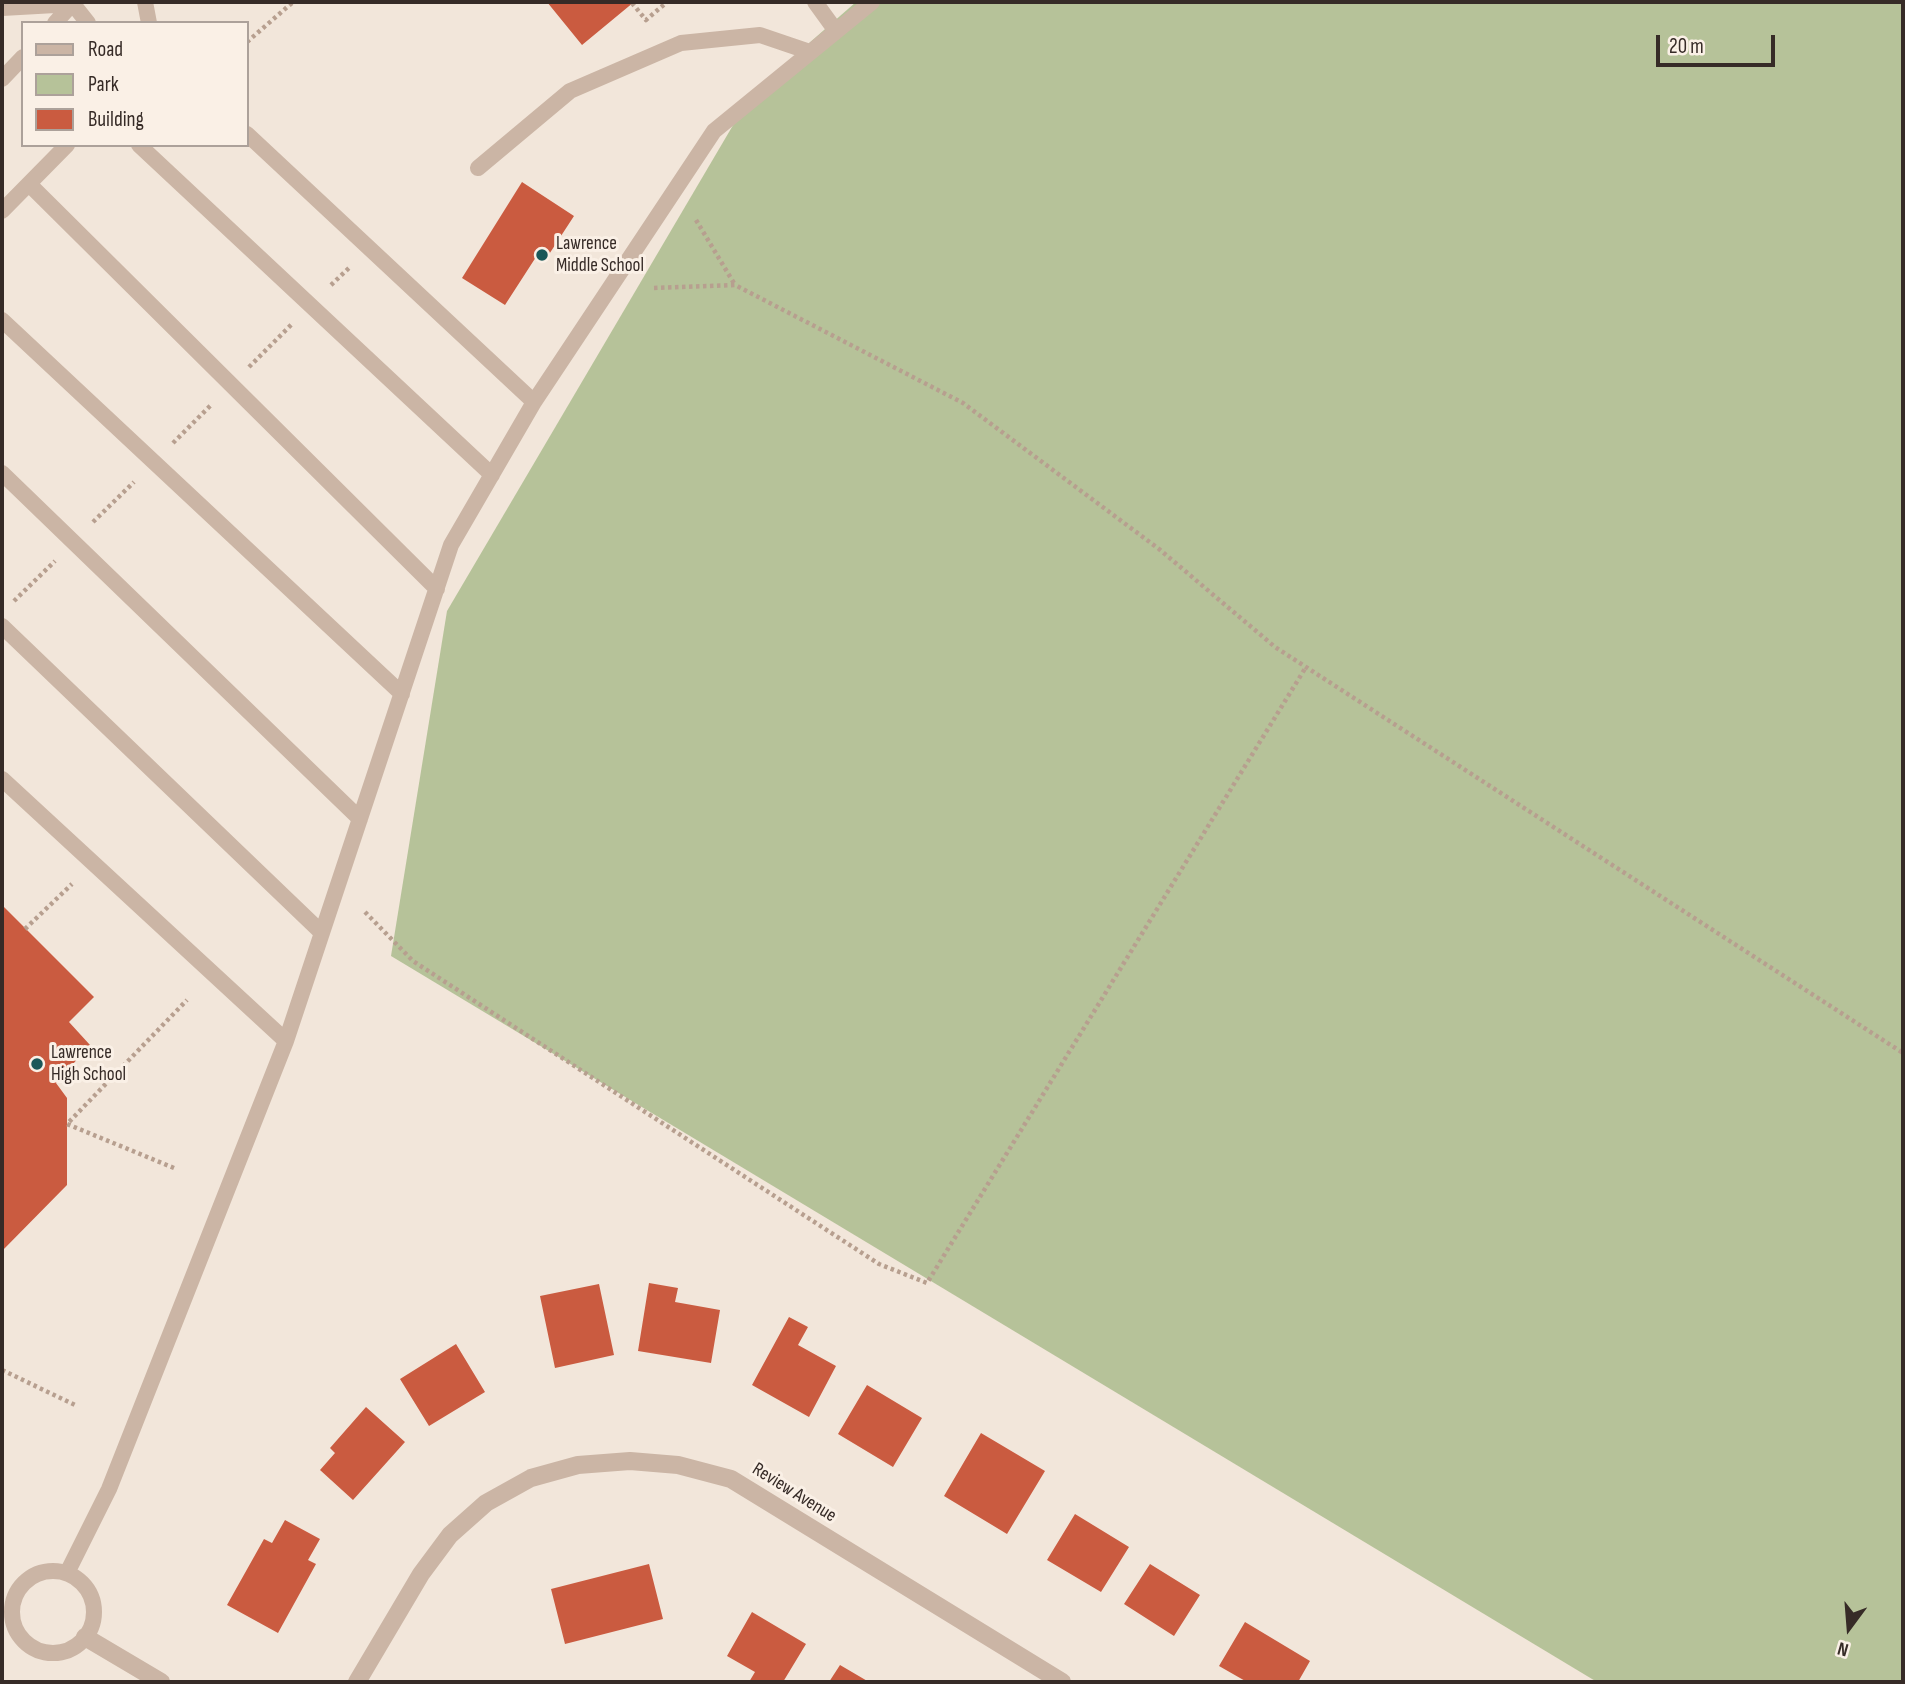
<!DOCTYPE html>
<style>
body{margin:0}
#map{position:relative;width:1905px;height:1684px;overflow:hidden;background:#f2e6da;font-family:"Sofia Sans Condensed",sans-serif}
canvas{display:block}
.frame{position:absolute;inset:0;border:4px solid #362b27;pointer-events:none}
.legend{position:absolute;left:21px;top:21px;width:228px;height:126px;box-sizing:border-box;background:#faf0e6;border:2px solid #aca19a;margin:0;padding:9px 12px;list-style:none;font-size:21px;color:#362b27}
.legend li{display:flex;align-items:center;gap:14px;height:35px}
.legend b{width:35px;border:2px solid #aca19a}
.north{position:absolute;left:1814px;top:1593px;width:70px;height:70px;-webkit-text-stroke:5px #faf0e6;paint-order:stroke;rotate:196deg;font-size:19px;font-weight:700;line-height:28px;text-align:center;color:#362b27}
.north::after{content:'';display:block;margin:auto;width:24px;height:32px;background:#362b27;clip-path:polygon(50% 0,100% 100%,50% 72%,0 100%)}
.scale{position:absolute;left:1656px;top:35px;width:119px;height:32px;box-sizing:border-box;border:4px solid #362b27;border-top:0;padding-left:9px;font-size:21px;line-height:24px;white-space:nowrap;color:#362b27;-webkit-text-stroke:5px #faf0e6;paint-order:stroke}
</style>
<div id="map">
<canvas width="1905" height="1684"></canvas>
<div class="frame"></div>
<ul class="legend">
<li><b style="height:9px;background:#cbb5a5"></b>Road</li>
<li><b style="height:19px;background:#b6c299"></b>Park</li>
<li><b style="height:19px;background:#ca5b40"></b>Building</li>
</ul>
<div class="north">N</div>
<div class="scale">20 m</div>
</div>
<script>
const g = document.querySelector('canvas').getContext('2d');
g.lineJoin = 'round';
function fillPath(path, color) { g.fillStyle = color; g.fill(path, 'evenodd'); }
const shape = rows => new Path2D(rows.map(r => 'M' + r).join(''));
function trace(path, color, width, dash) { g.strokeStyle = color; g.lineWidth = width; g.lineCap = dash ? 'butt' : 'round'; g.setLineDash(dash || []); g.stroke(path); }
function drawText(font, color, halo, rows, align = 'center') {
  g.font = font + ' "Sofia Sans Condensed",sans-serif'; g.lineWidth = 6; g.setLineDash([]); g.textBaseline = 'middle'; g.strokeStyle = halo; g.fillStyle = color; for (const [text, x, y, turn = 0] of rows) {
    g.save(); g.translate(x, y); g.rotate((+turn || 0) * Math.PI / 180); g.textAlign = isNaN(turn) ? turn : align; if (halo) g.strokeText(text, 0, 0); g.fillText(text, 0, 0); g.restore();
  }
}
const green = shape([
 [856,2,1903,2,1903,1682,1597,1682,391,956,447,611,752,93]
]);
const building = shape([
 [547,2,634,2,582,45],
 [522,182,574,216,544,262,536,257,505,305,462,278],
 [2,905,94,997,69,1022,90,1045,56,1083,67,1098,67,1185,2,1251],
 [649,1283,678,1288,675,1302,720,1310,711,1363,638,1351],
 [599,1284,614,1355,555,1368,540,1296],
 [789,1317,808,1327,798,1345,836,1366,809,1417,752,1385],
 [456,1344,485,1392,429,1426,400,1379],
 [867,1385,922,1418,893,1467,838,1434],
 [366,1407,405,1442,353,1500,320,1470,335,1453,330,1448],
 [981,1433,1045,1471,1007,1534,944,1496],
 [1075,1514,1129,1547,1101,1592,1047,1560],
 [285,1520,320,1539,308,1560,316,1564,278,1633,227,1605,264,1539,272,1543],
 [649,1564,663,1619,565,1644,551,1589],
 [1150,1564,1200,1595,1174,1636,1124,1604],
 [752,1612,806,1644,783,1682,749,1682,755,1672,727,1656],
 [1245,1622,1310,1661,1298,1682,1247,1682,1219,1666],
 [840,1665,869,1682,829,1682]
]);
const path = shape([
 [632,3,646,20,667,2],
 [247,42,293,2],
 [696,220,735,285],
 [331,285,350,267],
 [654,288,735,285,963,403,1159,549,1275,647,1903,1053],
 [249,367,293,323],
 [173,443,211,405],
 [93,522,134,482],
 [14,601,55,561],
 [365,912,413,961,879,1264,927,1283,1306,667],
 [25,929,72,884],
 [174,1168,67,1124,187,1000],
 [2,1370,75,1405]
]);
const lane = shape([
 [145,2,149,23],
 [815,2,836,31],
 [73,4,88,23],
 [2,8,73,4],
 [55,23,74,2],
 [2,79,23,57],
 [247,134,534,402],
 [139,145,492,475],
 [478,168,570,91,681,43,760,35,810,52],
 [29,184,437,589],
 [2,211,67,145],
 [2,320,402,694],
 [2,473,360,819],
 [2,626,322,933],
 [2,779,286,1041],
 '12 1612a41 41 0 1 1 82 0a41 41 0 1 1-82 0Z',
 [67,1573,109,1489,286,1041,451,545,534,402,714,131,872,2]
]);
const street = shape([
 [85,1637,161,1682],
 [357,1682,421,1574,450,1535,486,1503,531,1478,578,1465,630,1461,678,1465,731,1479,1062,1682]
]);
const markers = [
 [542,255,7,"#1b5859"],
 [37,1064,7,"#1b5859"]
];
const poiNames = [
 ["Lawrence",556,244],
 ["Middle School",556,266],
 ["Lawrence",51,1053],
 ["High School",51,1075]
];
const streetNames = [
 ["Review Avenue",794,1493,32]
];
fillPath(green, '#b6c299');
fillPath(building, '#ca5b40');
trace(path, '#b79f8f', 4.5, [3.5, 3.5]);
trace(lane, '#cbb5a5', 16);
trace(street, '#cbb5a5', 18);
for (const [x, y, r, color] of markers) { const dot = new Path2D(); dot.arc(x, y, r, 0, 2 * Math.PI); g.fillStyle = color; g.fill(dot); trace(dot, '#faf0e6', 2.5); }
drawText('19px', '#362b27', '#faf0e6', poiNames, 'left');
drawText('19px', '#362b27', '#faf0e6', streetNames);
</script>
